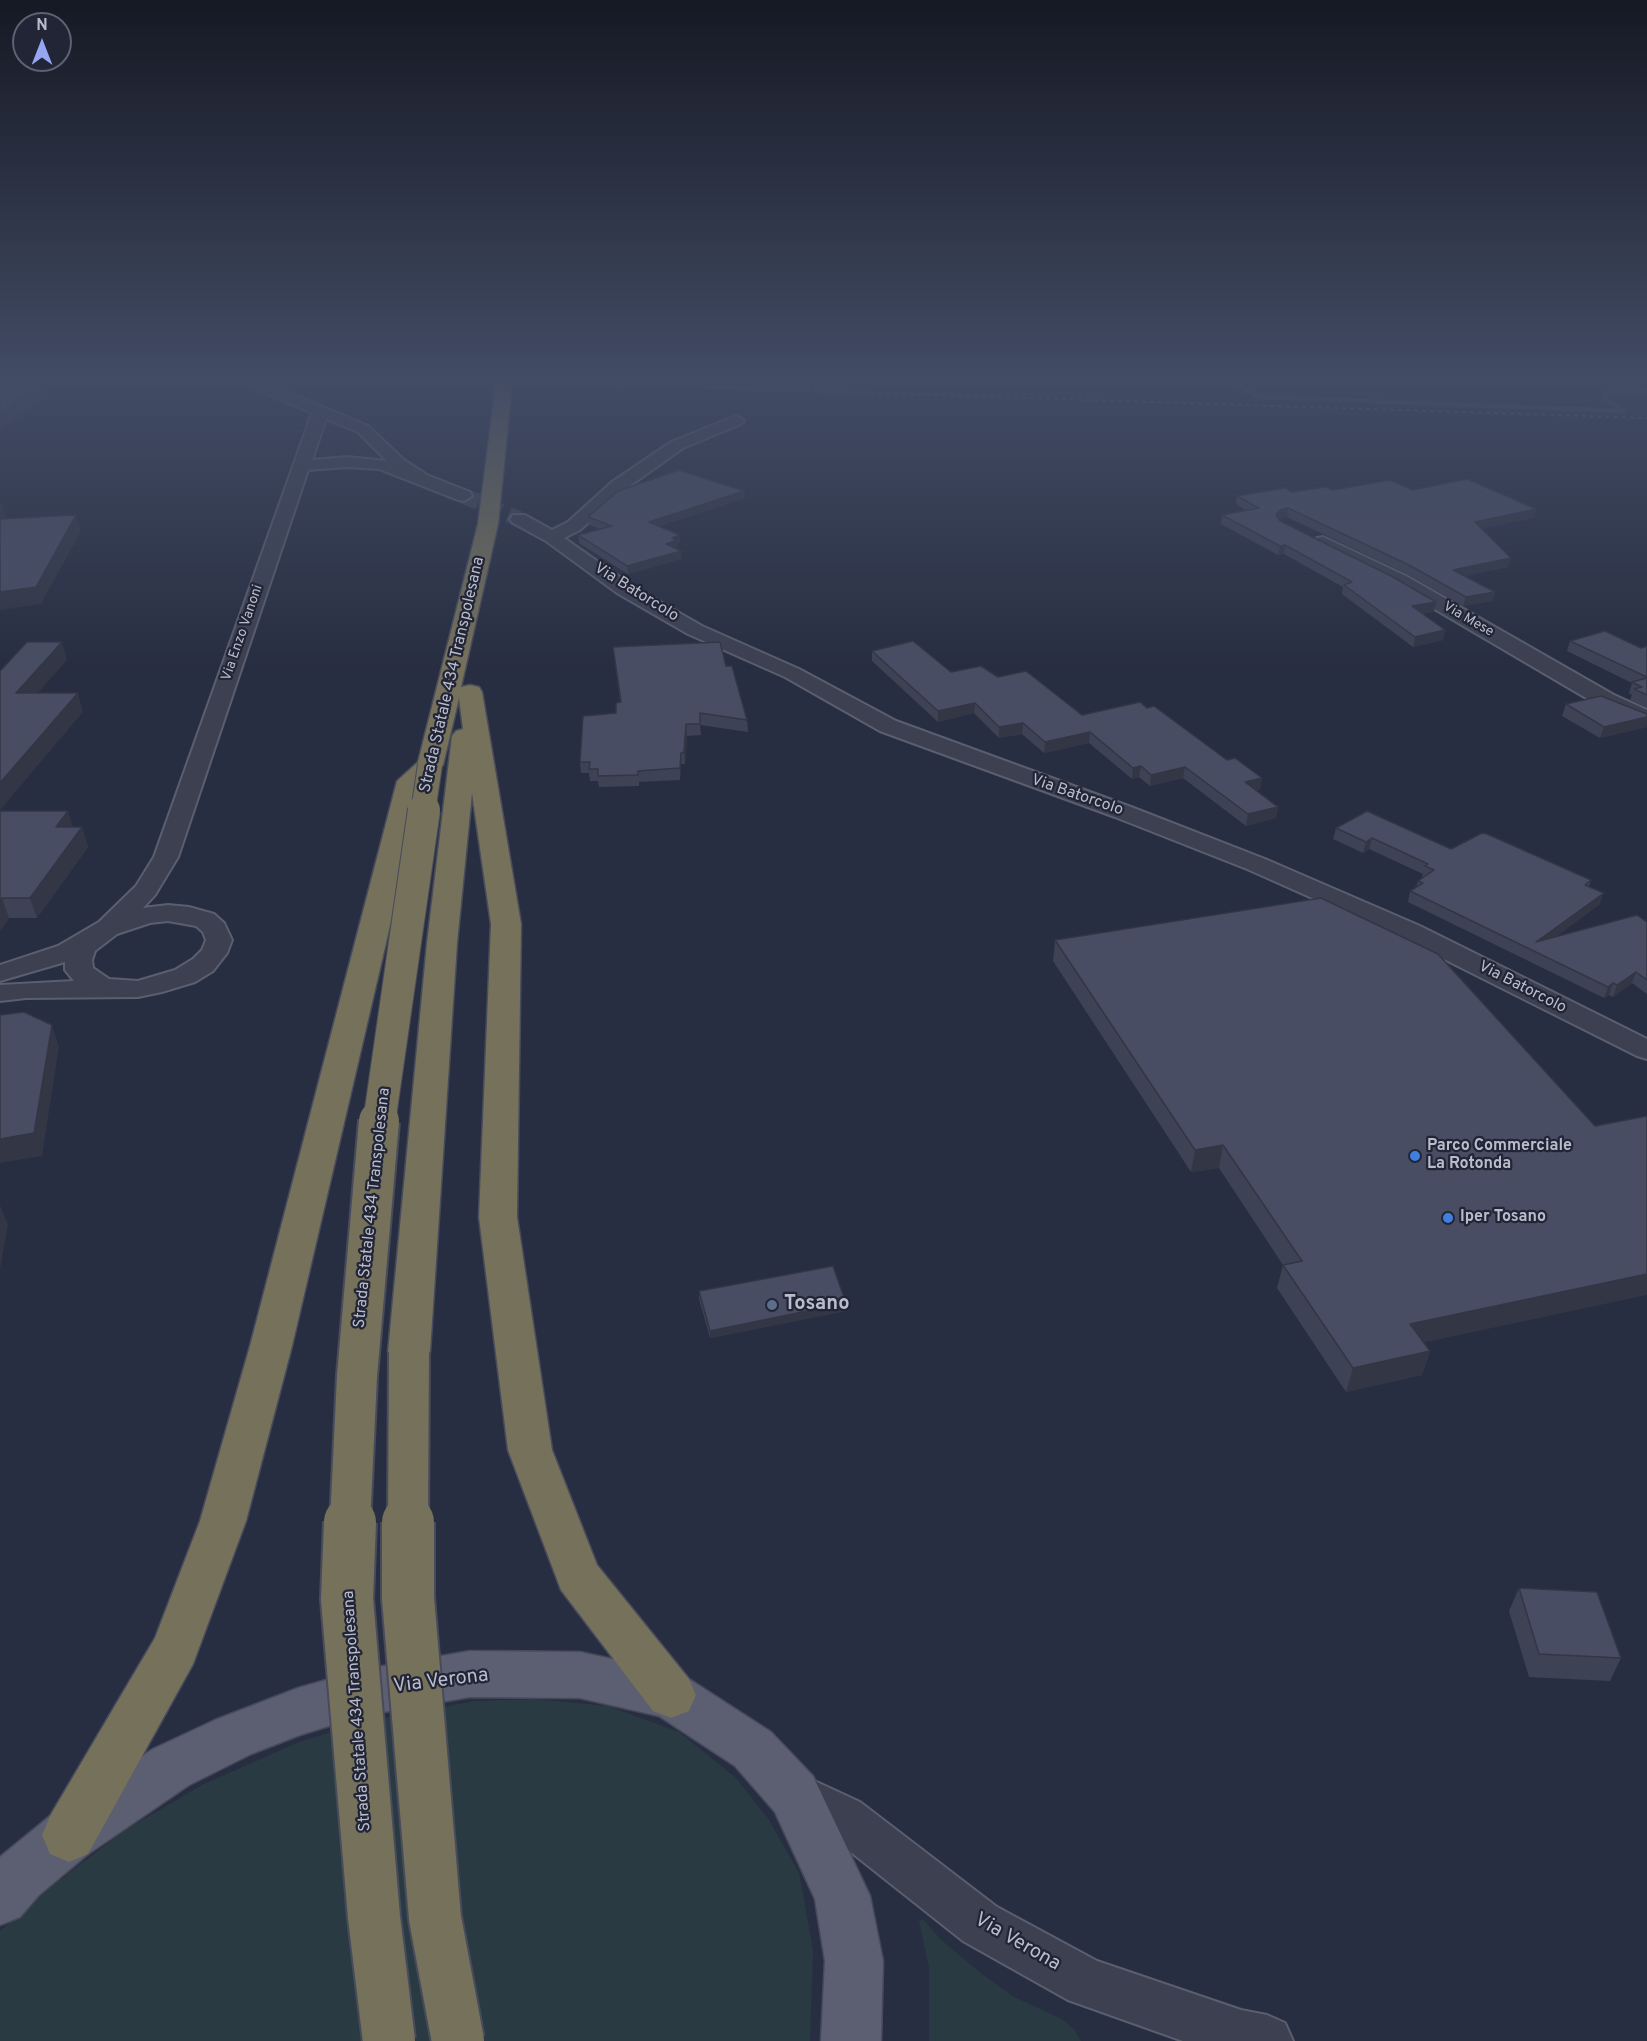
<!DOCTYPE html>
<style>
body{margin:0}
#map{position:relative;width:1647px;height:2041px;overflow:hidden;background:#282e41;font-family:Overpass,sans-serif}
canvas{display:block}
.north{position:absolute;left:12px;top:12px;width:60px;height:60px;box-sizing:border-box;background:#212536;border:2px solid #5e6172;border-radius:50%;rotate:0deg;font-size:16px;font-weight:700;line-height:24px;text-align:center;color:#b9bccb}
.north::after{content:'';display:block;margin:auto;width:21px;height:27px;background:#97a6f2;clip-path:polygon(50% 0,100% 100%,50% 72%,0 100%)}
</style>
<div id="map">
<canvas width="1647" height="2041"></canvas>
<div class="north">N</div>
</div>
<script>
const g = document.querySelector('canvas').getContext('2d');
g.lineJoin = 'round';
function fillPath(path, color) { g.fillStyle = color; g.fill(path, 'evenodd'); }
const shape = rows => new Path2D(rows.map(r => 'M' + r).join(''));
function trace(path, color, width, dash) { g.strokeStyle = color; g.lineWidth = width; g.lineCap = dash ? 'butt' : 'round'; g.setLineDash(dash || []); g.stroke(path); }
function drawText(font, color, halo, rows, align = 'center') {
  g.font = font + ' Overpass,sans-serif'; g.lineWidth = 4.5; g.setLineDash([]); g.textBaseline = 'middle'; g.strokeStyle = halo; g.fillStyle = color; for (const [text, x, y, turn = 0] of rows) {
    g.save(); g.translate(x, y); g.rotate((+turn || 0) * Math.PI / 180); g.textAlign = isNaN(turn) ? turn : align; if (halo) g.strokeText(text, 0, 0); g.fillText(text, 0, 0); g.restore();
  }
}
const green = shape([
 [534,1699,608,1706,679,1732,736,1778,769,1820,799,1873,813,1950,810,2041,0,2041,0,1931,52,1886,125,1830,204,1784,299,1742,364,1722,475,1701],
 [923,1919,939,1938,978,1971,1014,1997,1062,2019,1074,2029,1081,2041,929,2041,929,1967,919,1921]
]);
const stream = shape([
 [1237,384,1258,397,1624,411],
 [1622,410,1606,399,1604,394,1647,390]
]);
const minorTunnel = shape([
 [464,496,519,519]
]);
const minor = shape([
 [249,384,268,384,368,426,404,460,427,475,470,492,472,496,464,501,458,500,379,469,347,467,308,470,178,857,155,895,143,908,168,905,189,907,214,914,224,923,232,940,227,953,213,971,195,982,162,992,138,997,26,998,0,1001,0,985,74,981,65,970,65,962,0,981,0,965,58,946,99,922,136,886,154,857,312,413,251,387,249,384],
 [326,419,358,432,387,461,347,457,312,460,326,419],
 [168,921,196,926,203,932,206,940,202,950,193,959,175,970,138,981,109,979,93,968,92,960,95,951,117,934,150,923,168,921],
 [736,416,741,418,744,421,741,424,683,448,624,490,580,530,564,538,631,585,702,626,799,669,896,721,1131,807,1265,859,1420,926,1647,1039,1647,1059,1637,1056,1402,938,1247,869,1115,817,880,731,785,677,688,634,617,593,546,541,513,523,510,519,513,515,525,515,552,530,568,522,612,482,671,442,736,416],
 [1323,537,1406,576,1614,695,1647,710,1647,725,1598,705,1392,584,1317,546,1314,542,1317,538,1323,537],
 [795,1772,860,1802,997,1907,1097,1961,1241,2010,1267,2015,1285,2023,1293,2041,1183,2041,1068,2000,963,1941,828,1834,779,1810,772,1794,779,1778,795,1772]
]);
const major = shape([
 [470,1651,580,1652,671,1672,689,1679,771,1732,813,1776,870,1896,883,1961,881,2041,821,2041,825,1961,815,1899,775,1812,735,1766,659,1716,580,1698,470,1697,361,1716,300,1735,251,1754,189,1785,88,1854,39,1895,20,1917,0,1925,0,1857,50,1816,153,1749,215,1720,298,1688,361,1670,470,1651]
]);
const highway = shape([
 [496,384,512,384,498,524,461,687,470,685,479,687,482,692,521,924,517,1217,552,1450,597,1565,689,1679,696,1695,689,1711,671,1718,653,1711,561,1590,508,1450,479,1217,491,924,472,793,457,943,430,1352,424,1363,409,1368,394,1363,388,1352,427,943,452,736,456,731,463,729,459,698,443,765,423,784,292,1346,246,1521,193,1664,88,1854,69,1862,50,1854,42,1835,50,1816,155,1638,200,1521,250,1346,397,781,418,762,478,524,496,384]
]);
const rail = shape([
 [598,384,1647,418]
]);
const highwayBridgeFar3 = shape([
 [423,812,430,765]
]);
const highwayBridgeFar2 = shape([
 [379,1123,424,810]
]);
const highwayBridgeFar1 = shape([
 [350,1524,357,1376,379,1121],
 [408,1524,409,1352]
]);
const highwayBridge = shape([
 [350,1522,347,1599,374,1917,389,2041],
 [408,1522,408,1598,435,1918,458,2041]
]);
const wall = shape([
 [1333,490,1413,490,1534,518,1482,528,1508,567,1465,576,1495,592,1492,601,1463,606,1407,574,1287,517,1279,519,1280,521,1436,602,1434,611,1422,614,1445,630,1443,640,1413,647,1342,594,1343,587,1284,554,1278,555,1221,524,1222,515,1247,511,1236,504,1237,496],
 [744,491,745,498,659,526,680,543,677,544,677,548,676,548,682,559,628,574,579,543,578,535,600,529,589,525,588,517],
 [1570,641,1641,648,1647,646,1647,708,1630,700,1632,695,1629,693,1632,683,1567,651],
 [613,647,726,666,747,720,748,732,700,725,701,735,687,736,685,764,681,764,680,780,639,782,639,786,599,787,598,781,590,781,589,773,581,773,580,762,616,713,620,702],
 [872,651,951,672,998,677,1082,715,1227,760,1262,778,1260,789,1256,790,1278,807,1276,818,1246,826,1183,778,1150,786,1139,777,1132,779,1089,743,1044,753,1022,734,999,738,974,713,938,722,872,661],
 [1566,704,1647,727,1600,738,1562,716],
 [0,811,72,827,82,827,88,847,37,918,9,918,0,931],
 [1336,828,1451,849,1591,880,1589,886,1600,904,1555,937,1647,922,1647,994,1632,983,1613,997,1609,995,1604,998,1408,902,1410,891,1416,887,1418,881,1423,878,1422,877,1423,874,1369,849,1363,853,1333,839],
 [1055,940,1423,1343,1430,1351,1422,1375,1346,1392,1277,1288,1283,1265,1219,1168,1191,1172,1053,961],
 [699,1291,846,1303,846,1311,710,1338,699,1299],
 [1519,1588,1621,1658,1610,1681,1529,1677,1509,1611]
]);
const shadedWall = shape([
 [39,384,41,384,44,397,0,431,0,413],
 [744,491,745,498,649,529,649,522],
 [2,503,6,519,0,524,0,504],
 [1288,508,1287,517,1278,519,1276,515,1280,510],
 [1536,509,1534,518,1473,530,1475,522],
 [76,515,81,531,41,604,0,610,0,592],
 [680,535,680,543,677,544,677,548,667,552,666,544,672,538],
 [1285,545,1284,554,1278,555,1280,546],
 [681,551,682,559,628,574,627,566],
 [1511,558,1508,567,1451,579,1453,570],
 [1495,592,1492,601,1463,606,1466,597],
 [1436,602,1434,611,1410,616,1412,606],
 [1445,630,1443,640,1413,647,1415,637],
 [62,642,67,660,22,711,16,693],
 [78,693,83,712,0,810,0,783],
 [975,703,974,713,938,722,938,711],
 [1647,717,1647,727,1600,738,1604,727],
 [1023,723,1022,734,999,738,999,727],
 [686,724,687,736,685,764,684,752],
 [1090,732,1089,743,1044,753,1045,742],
 [681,753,681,764,680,780,680,768],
 [1141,766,1139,777,1132,779,1133,768],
 [1185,767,1183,778,1150,786,1151,775],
 [1262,778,1260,789,1243,793,1245,782],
 [1278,807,1276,818,1246,826,1248,814],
 [68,811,74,831,56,827],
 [82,827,88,847,37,918,30,898],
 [1372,838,1369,849,1363,853,1366,842],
 [1604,893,1600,904,1535,951,1536,942],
 [2,898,9,918,0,931,0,901],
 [1636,972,1632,983,1613,997,1617,985],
 [1613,983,1609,995,1604,998,1608,987],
 [52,1025,59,1047,42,1156,0,1163,0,1139],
 [1223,1145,1219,1168,1191,1172,1195,1150],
 [0,1205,8,1225,0,1269],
 [1647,1274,1647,1295,1403,1347,1410,1324],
 [846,1303,846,1311,710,1338,710,1331],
 [1430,1351,1422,1375,1346,1392,1353,1368]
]);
const building = shape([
 [3,384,39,384,0,413,0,386,3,384],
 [679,470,744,491,649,522,680,535,672,538,677,540,666,544,681,551,627,566,578,535,612,526,588,517,618,491,679,470],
 [1467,479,1536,509,1475,522,1511,558,1453,570,1495,592,1466,597,1409,565,1288,508,1280,510,1276,515,1280,521,1393,577,1436,602,1412,606,1445,630,1415,637,1344,585,1352,582,1285,545,1280,546,1222,515,1259,508,1237,496,1285,488,1292,492,1326,487,1333,490,1390,480,1413,490,1467,479],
 [76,515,36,587,0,592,0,519,76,515],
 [1605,631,1641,648,1647,646,1647,677,1570,641,1605,631],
 [913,641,951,672,981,666,998,677,1026,671,1082,715,1140,702,1147,708,1154,706,1227,760,1235,758,1262,778,1245,782,1278,807,1248,814,1185,767,1151,775,1141,766,1133,768,1090,732,1045,742,1023,723,999,727,975,703,938,711,872,651,913,641],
 [27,642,62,642,16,693,78,693,0,783,0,671,27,642],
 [720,642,726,666,732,666,747,720,700,713,700,724,686,724,684,752,681,753,680,768,638,771,638,775,598,776,598,769,589,769,590,762,580,762,583,716,616,713,616,703,621,702,613,647,720,642],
 [1647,678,1647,695,1634,689,1642,687,1632,682,1647,678],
 [1601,696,1647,714,1647,717,1604,727,1566,704,1601,696],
 [0,811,68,811,56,827,82,827,30,898,2,898,0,901,0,811],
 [1367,811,1451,849,1482,833,1487,834,1591,880,1585,885,1604,893,1536,942,1637,915,1647,922,1647,980,1636,972,1617,985,1613,983,1608,987,1410,891,1423,883,1418,881,1434,870,1425,866,1428,864,1372,838,1366,842,1336,828,1367,811],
 [1321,898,1438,954,1595,1126,1647,1116,1647,1274,1410,1324,1430,1351,1353,1368,1283,1265,1302,1261,1223,1145,1195,1150,1055,940,1321,898],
 [24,1012,52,1025,34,1133,0,1139,0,1015,24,1012],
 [833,1266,846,1303,710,1331,699,1291,833,1266],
 [1519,1588,1597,1592,1621,1658,1539,1654,1519,1588]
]);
const markers = [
 [1415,1156,6,"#3f7fe0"],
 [1448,1218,6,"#3f7fe0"],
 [772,1305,6,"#5c6f8a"]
];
const farStreetnames = [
 ["Via Mese",1468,620,30],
 ["Via Enzo Vanoni",243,633,-71]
];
const streetNames = [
 ["Via Batorcolo",636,593,32],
 ["Strada Statale 434 Transpolesana",453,675,-77],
 ["Via Batorcolo",1077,796,19],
 ["Via Batorcolo",1522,988,27],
 ["Strada Statale 434 Transpolesana",373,1208,-84],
 ["Strada Statale 434 Transpolesana",358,1711,-94]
];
const poiNames = [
 ["Parco Commerciale",1427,1147],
 ["La Rotonda",1427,1165],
 ["Iper Tosano",1460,1218]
];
const nearPoinames = [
 ["Tosano",784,1305]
];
const nearStreetnames = [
 ["Via Verona",441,1682,-7],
 ["Via Verona",1017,1943,30]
];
fillPath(green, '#2a3a42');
trace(stream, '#3f4869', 4.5);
trace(minorTunnel, '#3e4356', 16, [16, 8]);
trace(minor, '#5a5e6e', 4);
trace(major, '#46495a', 3);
trace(highway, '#474b5b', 3);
fillPath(minor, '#3c4051');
fillPath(major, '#5b5f71');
fillPath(highway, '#76715a');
trace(rail, '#5f6477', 2, [4, 4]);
trace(highwayBridgeFar3, '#474b5b', 26, []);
trace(highwayBridgeFar2, '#474b5b', 34, []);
trace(highwayBridgeFar1, '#474b5b', 44, []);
trace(highwayBridge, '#474b5b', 56, []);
trace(highwayBridgeFar3, '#76715a', 24);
trace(highwayBridgeFar2, '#76715a', 32);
trace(highwayBridgeFar1, '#76715a', 40);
trace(highwayBridge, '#76715a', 52);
fillPath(wall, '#3e4255');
fillPath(shadedWall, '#323645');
fillPath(building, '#484d63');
trace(building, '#323645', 1.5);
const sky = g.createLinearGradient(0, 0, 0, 669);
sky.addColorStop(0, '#161924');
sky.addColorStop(0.57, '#424c65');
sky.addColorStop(1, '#424c6500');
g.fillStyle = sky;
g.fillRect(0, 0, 1647, 669);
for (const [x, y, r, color] of markers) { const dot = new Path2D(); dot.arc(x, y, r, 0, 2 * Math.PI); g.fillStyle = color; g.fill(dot); trace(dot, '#212536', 2); }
drawText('14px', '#b9bccb', '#212536', farStreetnames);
drawText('16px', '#b9bccb', '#212536', streetNames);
drawText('bold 16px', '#b9bccb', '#212536', poiNames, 'left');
drawText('bold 20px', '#b9bccb', '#212536', nearPoinames, 'left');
drawText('20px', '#b9bccb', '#212536', nearStreetnames);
</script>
